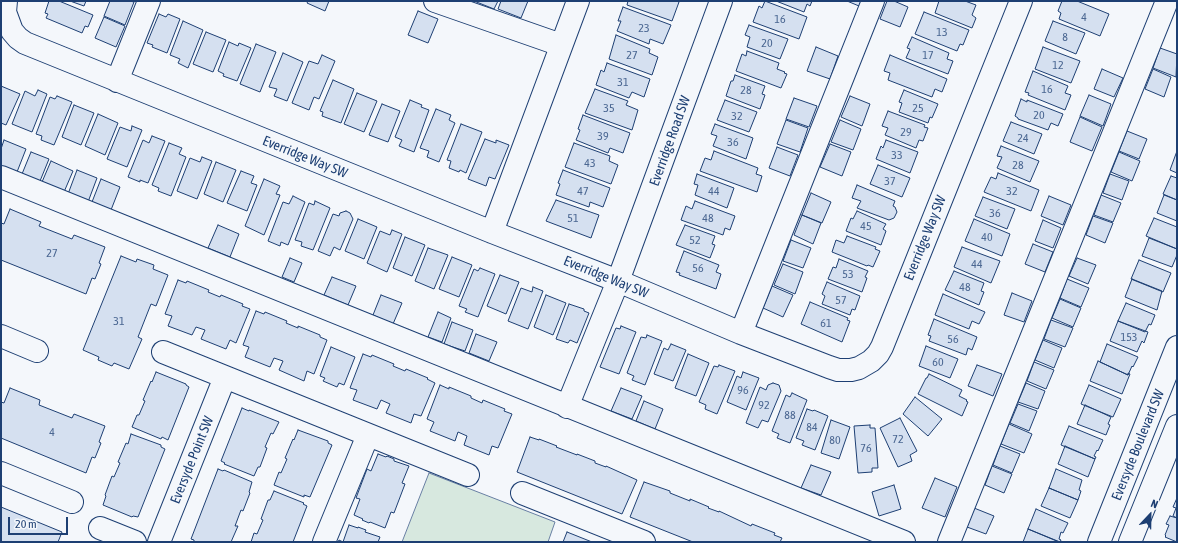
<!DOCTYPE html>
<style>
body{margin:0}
#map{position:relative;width:1178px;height:543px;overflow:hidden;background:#f4f7fb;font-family:"Asap Condensed",sans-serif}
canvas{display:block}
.frame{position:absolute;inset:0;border:2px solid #1d3f73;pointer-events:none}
.north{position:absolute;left:1130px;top:495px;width:40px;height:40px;-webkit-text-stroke:3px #f4f7fb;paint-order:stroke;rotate:22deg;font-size:11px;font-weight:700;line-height:16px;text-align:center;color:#1d3f73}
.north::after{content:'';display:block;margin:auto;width:14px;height:18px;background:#1d3f73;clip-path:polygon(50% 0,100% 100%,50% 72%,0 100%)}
.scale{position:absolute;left:8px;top:517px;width:60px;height:18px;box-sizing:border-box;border:2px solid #1d3f73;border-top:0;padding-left:5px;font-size:12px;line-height:14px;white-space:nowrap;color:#1d3f73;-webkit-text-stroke:3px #f4f7fb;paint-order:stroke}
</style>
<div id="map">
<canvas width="1178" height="543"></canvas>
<div class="frame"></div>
<div class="north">N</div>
<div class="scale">20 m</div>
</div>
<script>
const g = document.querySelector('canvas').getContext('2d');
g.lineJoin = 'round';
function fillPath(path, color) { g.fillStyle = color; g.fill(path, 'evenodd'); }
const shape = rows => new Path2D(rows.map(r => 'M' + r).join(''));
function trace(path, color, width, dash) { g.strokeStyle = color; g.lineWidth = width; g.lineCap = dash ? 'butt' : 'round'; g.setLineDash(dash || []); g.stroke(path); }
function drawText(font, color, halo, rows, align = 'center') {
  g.font = font + ' "Asap Condensed",sans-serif'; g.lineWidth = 3; g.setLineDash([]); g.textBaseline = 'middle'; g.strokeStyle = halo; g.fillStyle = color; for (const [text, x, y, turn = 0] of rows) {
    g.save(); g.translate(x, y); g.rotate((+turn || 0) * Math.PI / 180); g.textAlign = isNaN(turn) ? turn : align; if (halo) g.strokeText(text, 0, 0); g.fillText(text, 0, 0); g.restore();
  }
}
const green = shape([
 [429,473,555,522,548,542,402,542,429,473]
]);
const building = shape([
 [49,1,59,1,93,15,88,27,85,26,82,33,46,18,48,14,45,13,49,1],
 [70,1,86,1,84,6,70,1],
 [110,1,130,1,134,2,125,25,104,16,110,1],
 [308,1,329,1,325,11,307,3,308,1],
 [474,1,498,1,494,9,474,1],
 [501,1,528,1,521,18,498,9,501,1],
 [628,1,676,1,679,2,672,21,627,5,628,1],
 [765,1,807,17,799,39,753,22,759,6,762,8,765,1],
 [776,1,812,1,810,6,807,4,804,12,776,1],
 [847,1,861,1,859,6,847,1],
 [887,1,894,1,908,7,900,27,880,19,887,1],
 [939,1,965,1,976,5,972,15,976,18,972,28,935,13,939,1],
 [1062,1,1077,1,1109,14,1100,36,1059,19,1061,13,1058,11,1062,1],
 [623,7,671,25,663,44,650,39,649,44,617,31,621,21,618,21,623,7],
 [418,11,438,19,428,43,408,35,418,11],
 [924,12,969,30,963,45,960,44,957,51,915,34,924,12],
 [159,14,166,17,168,14,180,19,167,53,152,47,153,45,147,43,159,14],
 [104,17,125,26,116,47,95,38,104,17],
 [183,21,203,30,188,68,178,63,180,59,170,55,183,21],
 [1053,21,1085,33,1076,54,1045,41,1053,21],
 [749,25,788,39,780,59,747,47,750,37,745,35,749,25],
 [206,32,226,40,213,72,193,64,206,32],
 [616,35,650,49,649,53,658,57,652,75,609,59,616,35],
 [912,37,949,53,947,59,953,61,948,74,906,58,910,49,907,48,912,37],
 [229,42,238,46,239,43,251,48,237,81,223,76,224,74,218,71,229,42],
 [256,44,276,52,260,92,240,84,256,44],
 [816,47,838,56,830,79,807,71,816,47],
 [1043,47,1080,61,1071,83,1035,69,1043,47],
 [1160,48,1177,54,1176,77,1153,68,1160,48],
 [747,51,779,63,777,69,785,72,784,73,787,74,781,88,736,71,742,54,746,56,747,51],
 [283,53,303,62,287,101,274,96,277,89,269,87,283,53],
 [322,55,335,61,319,99,314,97,309,110,292,103,309,61,318,64,322,55],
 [890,55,947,79,942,92,935,89,932,97,888,80,890,73,884,71,890,55],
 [607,63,650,79,644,97,632,92,629,98,596,85,601,70,604,72,607,63],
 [1102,69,1123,78,1114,97,1094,89,1102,69],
 [1153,69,1171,77,1164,97,1145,89,1153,69],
 [1033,71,1068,86,1065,93,1071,95,1065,110,1028,95,1029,93,1025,92,1033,71],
 [735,75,765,86,762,94,765,95,760,109,726,96,731,81,733,81,735,75],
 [333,80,354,89,341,123,322,116,323,112,320,111,333,80],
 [1,86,20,94,6,125,1,123,1,86],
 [595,89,628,101,626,105,638,110,632,130,585,113,595,89],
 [38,90,47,94,32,132,12,124,25,91,35,96,38,90],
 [904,90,938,104,932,118,930,117,928,123,899,112,902,103,899,102,904,90],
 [357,93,377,101,364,132,344,124,357,93],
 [1089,95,1111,104,1103,126,1080,116,1089,95],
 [57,96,72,102,54,145,41,140,42,136,36,134,50,97,55,99,57,96],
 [850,96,870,104,862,126,841,117,850,96],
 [794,98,817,106,809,127,786,119,794,98],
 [1021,99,1027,102,1027,100,1063,114,1058,126,1051,123,1048,130,1018,119,1018,118,1015,116,1021,99],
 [410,100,422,105,421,107,429,110,414,152,399,146,402,140,395,137,410,100],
 [725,100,757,112,749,132,717,120,725,100],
 [382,104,400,111,388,142,369,135,382,104],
 [74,105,94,113,81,145,62,137,74,105],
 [436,109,451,115,449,120,455,123,439,162,427,157,429,151,420,148,436,109],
 [888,111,925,125,924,127,928,128,923,141,919,140,916,148,885,135,888,128,882,126,888,111],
 [98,114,118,123,105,155,85,146,98,114],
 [583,115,630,133,623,153,610,148,608,153,576,140,580,130,578,129,583,115],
 [1080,117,1102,127,1092,151,1070,142,1080,117],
 [786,120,808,128,800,152,777,144,786,120],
 [840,120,861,129,853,150,831,142,840,120],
 [1011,122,1042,134,1034,154,1003,141,1011,122],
 [461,124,482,132,466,173,460,170,459,172,449,168,451,161,447,160,461,124],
 [715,124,753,138,746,159,713,146,717,136,711,134,715,124],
 [132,126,142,130,127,167,107,159,120,127,131,131,132,126],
 [1127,131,1147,139,1139,159,1119,151,1127,131],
 [152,136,165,141,148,183,140,180,140,182,128,177,143,140,149,143,152,136],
 [485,139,496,143,496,140,509,145,495,179,489,177,486,186,468,179,485,139],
 [4,140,26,149,17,172,1,166,1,149,4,140],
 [886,140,918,152,910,173,876,159,881,146,883,148,886,140],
 [169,143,182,148,179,154,186,157,171,196,158,191,159,188,152,185,169,143],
 [574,143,610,156,609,161,618,165,611,184,565,167,574,143],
 [830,144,851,152,842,176,820,167,830,144],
 [1001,146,1039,161,1030,182,997,168,1002,157,997,156,1001,146],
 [777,147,798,155,790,176,769,168,777,147],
 [714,151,758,168,756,174,762,176,757,192,700,171,705,158,711,160,714,151],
 [1177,151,1177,173,1170,170,1177,151],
 [31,152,49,159,40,181,22,174,31,152],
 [1119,152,1140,161,1132,181,1111,172,1119,152],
 [202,157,212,161,197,199,177,191,190,158,200,162,202,157],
 [51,161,73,171,64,192,42,182,51,161],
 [216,162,236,170,223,202,204,194,216,162],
 [878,165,910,178,902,197,870,184,878,165],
 [77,170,97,178,88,202,68,194,77,170],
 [563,170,610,188,603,207,590,202,589,207,556,195,560,184,558,183,563,170],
 [241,171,254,176,251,183,257,185,247,211,227,203,241,171],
 [998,173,1039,190,1031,211,984,192,991,177,996,179,998,173],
 [697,174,734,188,727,208,695,195,698,185,694,184,697,174],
 [1110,174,1129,181,1122,200,1103,193,1110,174],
 [1171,176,1177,178,1177,200,1163,194,1171,176],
 [101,179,120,187,111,210,92,202,101,179],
 [264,179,280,186,276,194,280,195,264,235,245,226,264,179],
 [857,185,895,201,893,206,895,207,897,212,894,218,889,220,857,208,861,201,852,198,857,185],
 [811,193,831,202,822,223,802,215,811,193],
 [1101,195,1121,203,1113,222,1094,215,1101,195],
 [1164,195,1177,200,1177,221,1157,213,1164,195],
 [293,196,305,202,288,245,281,242,280,246,268,241,283,202,289,204,293,196],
 [1049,196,1071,205,1063,225,1041,216,1049,196],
 [983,197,1015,209,1007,229,975,216,983,197],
 [556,200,599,215,591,238,546,221,556,200],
 [315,201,330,208,313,250,301,246,302,242,295,240,309,203,314,205,315,201],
 [695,201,735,216,730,230,725,228,723,235,681,220,686,206,692,209,695,201],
 [10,209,41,222,39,226,72,239,74,235,105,247,99,263,101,264,95,279,92,278,86,294,1,260,1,223,4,224,10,209],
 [346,211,350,213,353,219,340,250,334,247,330,256,318,251,333,214,339,216,340,213,346,211],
 [857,211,886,224,883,229,886,231,881,245,846,231,851,218,853,219,857,211],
 [802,215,821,223,813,244,794,235,802,215],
 [1093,216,1113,223,1105,243,1086,235,1093,216],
 [1154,218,1177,227,1177,249,1146,236,1154,218],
 [358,219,377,227,364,259,345,251,358,219],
 [974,219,1010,234,1002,256,965,241,974,219],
 [1043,220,1061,228,1053,248,1035,241,1043,220],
 [218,225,239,234,230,257,208,248,218,225],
 [685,225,715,236,712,244,715,245,710,258,676,245,685,225],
 [392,230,402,234,387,272,367,263,380,231,390,235,392,230],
 [847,236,876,247,875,249,880,251,873,267,868,265,867,266,832,252,836,240,844,243,847,236],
 [405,237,425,245,412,276,393,268,405,237],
 [1149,238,1177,249,1177,255,1172,267,1142,256,1149,238],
 [791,240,811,248,803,268,783,261,791,240],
 [1033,244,1053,252,1045,272,1025,264,1033,244],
 [962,247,1000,261,991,283,954,267,962,247],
 [428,248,448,255,434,289,415,281,428,248],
 [684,251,719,265,716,272,721,274,716,289,679,275,680,273,676,272,684,251],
 [121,256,136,262,137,259,154,265,153,269,168,275,156,306,151,304,138,337,142,339,129,369,114,363,112,366,98,360,99,357,83,350,121,256],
 [452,257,472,265,459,297,439,289,452,257],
 [290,258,302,263,294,282,282,277,290,258],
 [1077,258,1096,265,1088,284,1069,276,1077,258],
 [839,259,868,271,865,277,867,278,862,292,828,279,833,267,836,268,839,259],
 [1139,260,1171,273,1163,292,1131,279,1139,260],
 [783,264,803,272,795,294,774,285,783,264],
 [480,268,495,274,478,317,465,312,467,309,459,306,474,269,478,271,480,268],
 [954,271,984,283,981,291,984,292,979,305,945,290,954,271],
 [500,275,519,282,506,314,487,306,500,275],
 [332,277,356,286,348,305,324,295,332,277],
 [1067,279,1089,288,1081,307,1060,298,1067,279],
 [1132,279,1162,291,1157,310,1125,297,1132,279],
 [178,280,186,283,187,281,209,290,208,292,220,297,221,295,243,304,242,306,250,309,236,343,230,340,226,349,201,339,205,330,196,327,192,335,168,326,172,316,165,314,178,280],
 [827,282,860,296,855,310,852,309,850,315,822,304,825,296,822,294,827,282],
 [772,286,793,295,783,317,763,308,772,286],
 [533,287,543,291,528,329,508,321,521,288,532,292,533,287],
 [1012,293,1032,301,1024,322,1004,315,1012,293],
 [943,294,985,312,979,324,972,321,969,329,935,315,943,294],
 [381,295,402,303,393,324,373,315,381,295],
 [546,295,566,303,553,335,534,327,546,295],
 [1060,299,1081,308,1073,327,1052,318,1060,299],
 [810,302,848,318,847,320,850,321,842,342,801,324,810,302],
 [1126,303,1155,315,1151,325,1149,324,1145,332,1118,321,1126,303],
 [569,304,584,309,584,311,589,313,577,343,570,340,568,343,556,339,569,304],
 [256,311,264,314,265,312,287,321,286,323,298,328,298,326,320,335,320,337,327,340,314,374,307,371,304,381,279,370,283,361,274,358,270,367,245,357,249,347,243,345,256,311],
 [438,312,451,318,442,342,428,337,438,312],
 [934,319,977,337,972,350,968,348,966,355,929,341,931,336,928,335,934,319],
 [1051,320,1073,328,1065,347,1044,339,1051,320],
 [1118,321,1148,332,1144,343,1142,341,1137,352,1110,341,1118,321],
 [452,322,473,330,465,351,444,344,452,322],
 [621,326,636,332,619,374,600,367,616,328,620,329,621,326],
 [476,334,497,342,489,361,469,353,476,334],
 [647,335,662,341,645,385,632,380,634,376,627,373,641,337,646,338,647,335],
 [1043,340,1062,348,1054,368,1035,360,1043,340],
 [671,344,686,350,673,381,654,374,664,348,668,350,671,344],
 [1107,344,1138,357,1133,367,1132,366,1128,375,1100,362,1107,344],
 [926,346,958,359,950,378,919,366,926,346],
 [331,347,355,357,344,385,339,383,337,387,323,381,325,378,320,376,331,347],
 [363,354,371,357,372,355,394,364,393,366,405,371,406,369,428,378,427,379,435,383,421,416,414,414,411,423,386,413,390,404,381,400,377,409,353,400,357,390,350,388,363,354],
 [688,354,709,363,696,396,675,388,688,354],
 [1098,361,1128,375,1128,373,1130,374,1122,394,1090,381,1098,361],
 [1034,362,1054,370,1046,389,1027,381,1034,362],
 [719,365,735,371,717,414,705,409,706,405,699,402,714,366,718,367,719,365],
 [977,365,1002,374,993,396,968,386,977,365],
 [156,372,186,384,186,385,189,387,168,440,162,437,161,439,132,427,137,415,139,415,145,401,143,400,151,381,152,382,156,372],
 [743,372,759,378,746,410,727,402,737,376,741,378,743,372],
 [929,374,962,390,959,396,967,400,966,401,968,402,962,416,918,394,926,378,927,378,929,374],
 [773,383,779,385,781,391,768,422,762,420,758,428,746,423,760,387,766,390,768,385,773,383],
 [1026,383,1045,391,1038,409,1018,402,1026,383],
 [440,385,449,389,449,387,471,396,471,398,482,403,483,400,505,409,504,411,512,414,498,448,492,446,489,455,464,445,467,436,458,432,455,441,430,431,434,422,427,419,440,385],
 [1089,385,1121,399,1113,417,1081,404,1089,385],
 [10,388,40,400,39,405,72,418,74,414,105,426,99,442,101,443,95,458,92,457,86,473,1,438,1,402,4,403,10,388],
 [621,388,642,396,632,419,611,411,621,388],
 [792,393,807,400,790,443,777,438,779,434,772,431,786,395,790,397,792,393],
 [915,397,942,419,928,436,903,414,915,397],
 [644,401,663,409,655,429,636,421,644,401],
 [1018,404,1037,411,1029,431,1010,423,1018,404],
 [1085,405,1111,417,1108,424,1110,425,1106,435,1077,424,1085,405],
 [242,408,249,411,249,410,279,422,273,434,271,433,265,447,267,448,260,467,258,467,254,476,224,464,225,463,221,461,242,408],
 [807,409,813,411,814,410,828,416,815,450,802,445,804,441,796,438,807,409],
 [900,418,917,451,910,455,912,461,898,467,880,428,900,418],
 [831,420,850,427,839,459,821,453,831,420],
 [1009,424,1032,434,1024,453,1001,444,1009,424],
 [870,425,870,428,875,428,878,468,872,468,872,472,858,473,854,426,870,425],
 [1069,426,1103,440,1098,451,1097,450,1094,456,1096,457,1095,459,1061,445,1069,426],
 [298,430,328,441,328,443,332,445,310,497,304,495,304,497,274,485,279,472,281,473,287,459,285,458,293,439,294,440,298,430],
 [131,434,161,445,161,447,165,449,138,517,133,516,132,517,103,505,106,496,105,495,112,476,114,477,120,463,118,462,126,443,128,444,131,434],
 [530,437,539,440,539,439,557,446,556,447,577,455,577,454,595,461,595,463,606,467,606,466,637,480,622,514,517,472,530,437],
 [1000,446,1020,454,1012,473,993,465,1000,446],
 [1065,446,1095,459,1088,477,1058,464,1065,446],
 [378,454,386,457,387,456,394,459,394,461,409,466,402,483,405,484,394,513,391,512,385,528,370,522,369,523,362,520,363,519,354,515,360,499,356,498,367,469,371,471,378,454],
 [811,465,831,472,821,495,801,488,811,465],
 [992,466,1012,474,1004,493,985,485,992,466],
 [218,469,223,471,224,470,252,482,249,492,250,493,243,511,241,510,235,526,238,526,231,542,194,542,194,540,191,539,218,469],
 [1056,469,1082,480,1079,490,1081,491,1078,500,1049,488,1056,469],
 [935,478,957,487,945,517,922,508,935,478],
 [644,482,670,491,670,493,690,501,690,499,709,507,708,508,719,512,719,511,751,526,752,524,775,533,774,535,782,538,780,542,693,542,630,517,644,482],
 [894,485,901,509,879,516,872,492,894,485],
 [1049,488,1078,500,1070,518,1041,506,1049,488],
 [274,491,304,503,303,504,307,506,293,542,251,542,254,533,257,534,263,520,261,519,268,500,270,500,274,491],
 [1177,498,1177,518,1173,516,1176,508,1173,507,1177,498],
 [1,507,62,532,58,542,1,542,1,507],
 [974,508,994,516,986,534,967,527,974,508],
 [1036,509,1068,523,1063,533,1061,532,1059,539,1061,540,1060,542,1028,529,1036,509],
 [1170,516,1177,518,1177,542,1165,537,1166,536,1165,535,1169,525,1166,524,1170,516],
 [349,525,358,528,358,527,366,530,365,532,380,537,378,542,338,542,339,540,343,542,349,525],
 [1028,529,1059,542,1023,542,1028,529],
 [567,532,592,542,563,542,567,532]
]);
const minor = shape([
 [6,1,5,12,12,31,18,38,25,43,492,232,618,281,741,333,829,367,838,370,851,370,859,368,871,361,878,354,882,347,1021,1],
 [435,1,561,45],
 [117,81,149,1],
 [1,177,904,542],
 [492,232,578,1],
 [741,333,873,1],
 [1,336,37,351],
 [163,352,468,475],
 [567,407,618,281,721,1],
 [1,473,72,502],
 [522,493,644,542],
 [100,528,135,542],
 [159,542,225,377],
 [324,542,368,435],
 [949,542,1167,1],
 [1099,542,1177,347],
 [1130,542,1177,426]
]);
const numberNames = [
 ["4",1084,17],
 ["16",780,19],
 ["23",644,28],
 ["13",942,32],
 ["8",1065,37],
 ["20",767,43],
 ["27",632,55],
 ["17",928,55],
 ["12",1058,65],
 ["31",623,82],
 ["16",1047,89],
 ["28",746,90],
 ["35",609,108],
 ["25",918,108],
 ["20",1039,115],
 ["32",737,116],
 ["29",906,132],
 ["39",603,136],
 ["24",1023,138],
 ["36",733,142],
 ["33",897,155],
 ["43",590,163],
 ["28",1018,165],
 ["37",890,181],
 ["47",583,191],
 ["44",714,191],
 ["32",1012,191],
 ["36",995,213],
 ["51",573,218],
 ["48",708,218],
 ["45",866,226],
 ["40",987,237],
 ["52",695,240],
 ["27",52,253],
 ["44",977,264],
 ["56",698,268],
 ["53",848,274],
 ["48",965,287],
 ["57",841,300],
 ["31",119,321],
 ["61",826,323],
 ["153",1129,337],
 ["56",953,339],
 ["60",938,362],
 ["96",743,390],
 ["92",764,405],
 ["88",790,415],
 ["84",812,427],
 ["4",52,432],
 ["72",898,439],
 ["80",835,440],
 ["76",866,448]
];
const streetNames = [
 ["Everridge Road SW",670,141,-70],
 ["Everridge Way SW",305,157,22],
 ["Everridge Way SW",925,238,-68],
 ["Everridge Way SW",606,277,22],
 ["Eversyde Boulevard SW",1138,445,-68],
 ["Eversyde Point SW",192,460,-68]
];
fillPath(green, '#d7e8df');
trace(green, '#687fa3', 1);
fillPath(building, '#d5e0f0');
trace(building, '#1d3f73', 1);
trace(minor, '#1d3f73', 24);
trace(minor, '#f4f7fb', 22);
drawText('12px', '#4b6792', null, numberNames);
drawText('14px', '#1d3f73', '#f4f7fb', streetNames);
</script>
